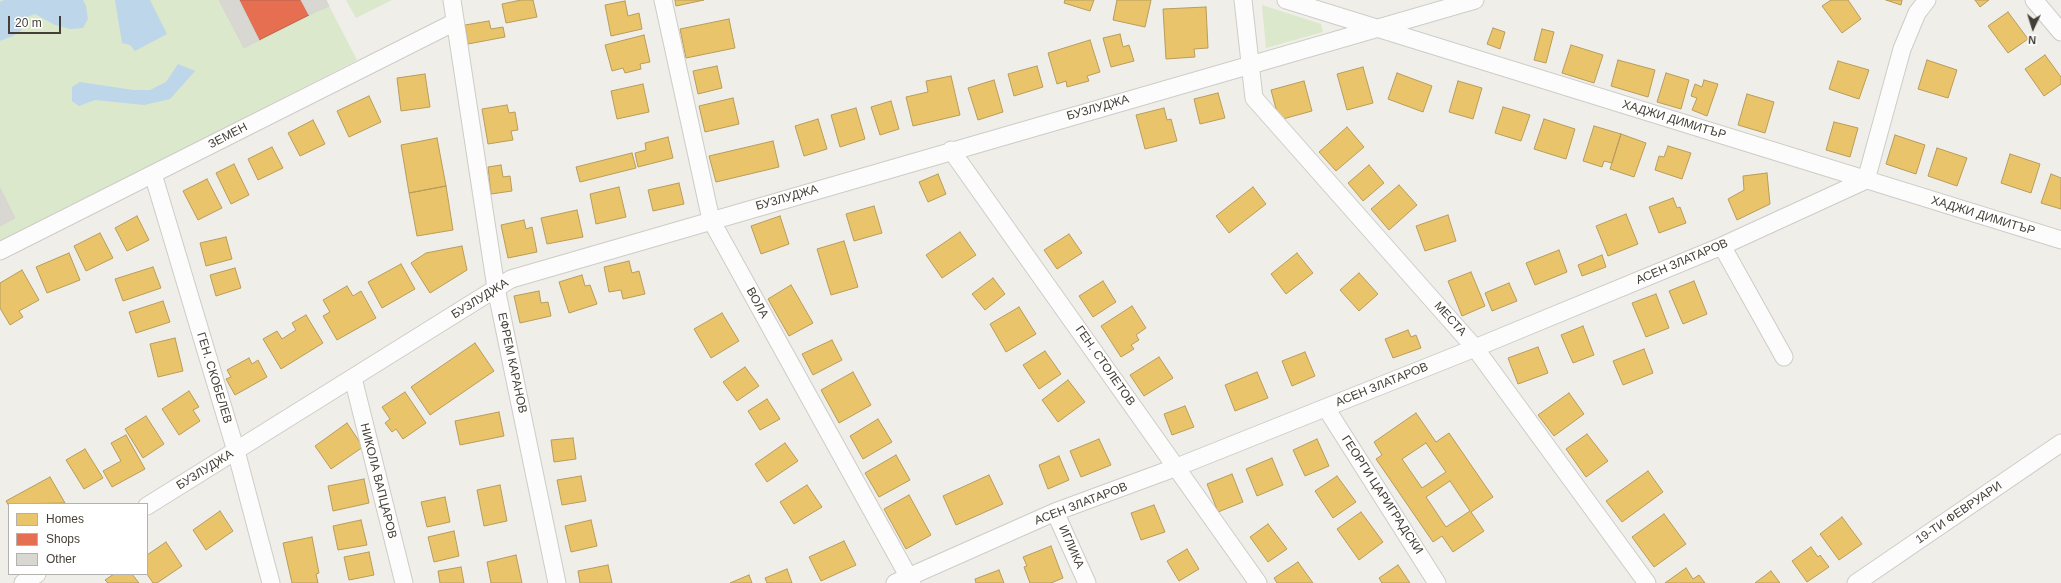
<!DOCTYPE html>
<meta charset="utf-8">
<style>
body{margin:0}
#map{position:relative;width:2061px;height:583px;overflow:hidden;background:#efeee9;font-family:Helvetica,sans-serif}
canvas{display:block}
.legend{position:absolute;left:8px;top:503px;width:140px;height:72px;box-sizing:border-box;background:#fff;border:1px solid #b4b2af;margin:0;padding:5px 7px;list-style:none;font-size:12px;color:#443f36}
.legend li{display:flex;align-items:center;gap:8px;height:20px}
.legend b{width:20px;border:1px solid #b4b2af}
.north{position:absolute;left:2013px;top:8px;width:40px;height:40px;-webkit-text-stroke:3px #fff;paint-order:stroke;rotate:184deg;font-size:11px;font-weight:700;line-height:16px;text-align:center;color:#443f36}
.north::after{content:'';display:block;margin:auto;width:14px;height:18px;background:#443f36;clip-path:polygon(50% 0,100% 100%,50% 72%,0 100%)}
.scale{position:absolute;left:8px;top:16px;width:53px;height:18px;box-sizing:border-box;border:2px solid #443f36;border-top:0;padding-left:5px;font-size:12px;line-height:14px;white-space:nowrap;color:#443f36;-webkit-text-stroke:3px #fff;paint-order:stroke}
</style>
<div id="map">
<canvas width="2061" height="583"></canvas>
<ul class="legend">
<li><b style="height:11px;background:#e9c46a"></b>Homes</li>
<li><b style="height:11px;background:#e76f51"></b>Shops</li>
<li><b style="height:11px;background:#d9d7d2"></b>Other</li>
</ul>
<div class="north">N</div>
<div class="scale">20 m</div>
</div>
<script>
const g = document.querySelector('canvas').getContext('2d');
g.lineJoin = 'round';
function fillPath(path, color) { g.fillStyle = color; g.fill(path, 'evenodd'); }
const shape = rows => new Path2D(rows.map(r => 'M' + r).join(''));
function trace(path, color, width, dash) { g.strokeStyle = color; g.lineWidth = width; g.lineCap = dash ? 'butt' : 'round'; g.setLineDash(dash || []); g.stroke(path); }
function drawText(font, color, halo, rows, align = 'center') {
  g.font = font + ' Helvetica,sans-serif'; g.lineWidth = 4; g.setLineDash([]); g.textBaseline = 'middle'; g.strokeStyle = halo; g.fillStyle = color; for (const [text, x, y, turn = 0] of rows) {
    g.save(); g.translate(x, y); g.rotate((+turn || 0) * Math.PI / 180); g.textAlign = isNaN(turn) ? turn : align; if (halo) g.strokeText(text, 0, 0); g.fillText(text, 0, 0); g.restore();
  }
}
const green = shape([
 [0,0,326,0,357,60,0,243],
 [346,0,392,0,356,18],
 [1262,5,1321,24,1323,32,1266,48]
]);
const water = shape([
 [4,0,83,0,86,6,88,19,83,28,70,29,55,25,35,14,27,17,22,30,13,36,0,41,0,2],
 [115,0,150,0,167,34,135,51,130,45,122,43],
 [178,64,195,71,170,99,144,105,95,100,79,106,72,101,72,87,80,82,133,90,150,90,166,82]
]);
const homes = shape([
 [521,0,533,0,537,17,506,23,502,4,521,0],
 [675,0,704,0,676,6,675,0],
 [1065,0,1094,0,1090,11,1064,3,1065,0],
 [1117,0,1151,0,1145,27,1113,20,1117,0],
 [1831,0,1848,0,1861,19,1842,33,1822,6,1831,0],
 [1886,0,1902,0,1901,5,1886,0],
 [1975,0,1989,0,1980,7,1975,0],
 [625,1,628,16,639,13,642,29,611,36,605,5,625,1],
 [1206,7,1208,48,1194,49,1195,57,1166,59,1163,9,1206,7],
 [2008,12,2028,39,2008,53,1988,26,2008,12],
 [729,19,735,48,686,58,680,29,729,19],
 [489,21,491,29,503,27,505,37,468,44,465,25,489,21],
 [1493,28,1505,32,1500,49,1487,44,1493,28],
 [1542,29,1554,32,1546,63,1534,60,1542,29],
 [1120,34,1123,47,1129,45,1134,61,1111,67,1103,38,1120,34],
 [644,35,650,62,640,64,641,69,625,73,623,68,612,71,605,45,644,35],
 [1090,40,1100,72,1087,76,1089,81,1067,87,1066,81,1057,84,1048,53,1090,40],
 [1571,45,1603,55,1594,83,1562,73,1571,45],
 [2045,55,2061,77,2061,84,2044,96,2025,69,2045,55],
 [1618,60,1655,70,1648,97,1611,86,1618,60],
 [1927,60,1957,70,1948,98,1918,89,1927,60],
 [1838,61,1869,70,1859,99,1829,89,1838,61],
 [717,66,722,88,698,94,693,71,717,66],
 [1037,66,1043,87,1014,96,1008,74,1037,66],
 [1363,67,1373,103,1347,110,1337,74,1363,67],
 [1397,73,1432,86,1423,112,1388,99,1397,73],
 [1666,73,1689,80,1681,109,1657,102,1666,73],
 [425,74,430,107,401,111,397,78,425,74],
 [951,76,960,115,913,126,906,97,928,92,926,81,951,76],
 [994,80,1003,112,978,120,968,88,994,80],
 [1704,80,1718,84,1707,116,1692,110,1697,98,1691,96,1695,84,1702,87,1704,80],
 [1304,81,1312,111,1279,120,1271,90,1304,81],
 [1458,81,1482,88,1473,119,1449,112,1458,81],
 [643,84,649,112,617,119,611,91,643,84],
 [1218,93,1225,118,1200,124,1194,99,1218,93],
 [1747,94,1774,102,1765,133,1738,125,1747,94],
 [369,96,381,122,349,137,337,111,369,96],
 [733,98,739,124,705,132,699,106,733,98],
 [891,101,899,129,880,135,871,107,891,101],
 [507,105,509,113,515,112,518,130,511,131,513,140,488,144,482,109,507,105],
 [1503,107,1530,115,1521,141,1495,133,1503,107],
 [856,108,865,139,840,147,831,115,856,108],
 [1164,108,1167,120,1171,119,1177,141,1145,149,1136,115,1164,108],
 [818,119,827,149,804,156,795,126,818,119],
 [1544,119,1575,129,1566,159,1534,149,1544,119],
 [313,120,325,144,300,156,288,133,313,120],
 [1834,122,1858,128,1850,157,1826,150,1834,122],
 [1594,126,1621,134,1612,163,1604,161,1602,167,1583,161,1594,126],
 [1347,127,1364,147,1336,171,1319,152,1347,127],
 [1621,134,1646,143,1634,177,1610,169,1621,134],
 [1895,135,1925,145,1916,174,1886,164,1895,135],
 [668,137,673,158,638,167,635,153,646,150,645,143,668,137],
 [437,138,446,186,409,193,401,145,437,138],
 [773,141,779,167,716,182,709,156,773,141],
 [1668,146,1691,153,1682,179,1655,170,1659,156,1664,157,1668,146],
 [272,147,283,168,258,180,248,159,272,147],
 [1937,148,1967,158,1957,186,1928,176,1937,148],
 [632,153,636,168,580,182,576,167,632,153],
 [2010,154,2040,164,2031,193,2001,183,2010,154],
 [234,164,249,195,231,204,216,173,234,164],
 [501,165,503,177,510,176,512,191,491,194,488,167,501,165],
 [1369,165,1384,183,1363,201,1348,183,1369,165],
 [1767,173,1770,204,1737,220,1728,199,1744,190,1743,176,1767,173],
 [938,174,946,194,928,202,919,182,938,174],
 [2051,174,2061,178,2061,209,2041,203,2051,174],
 [207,179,222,208,198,220,183,191,207,179],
 [679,183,684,204,653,211,648,190,679,183],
 [1399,185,1417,205,1389,230,1371,209,1399,185],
 [446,186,453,230,417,236,409,193,446,186],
 [619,187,626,217,596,224,590,194,619,187],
 [1253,187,1266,204,1229,233,1216,216,1253,187],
 [1673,198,1677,208,1680,207,1686,223,1659,233,1649,207,1673,198],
 [874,206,882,233,854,241,846,214,874,206],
 [577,210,583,237,547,244,541,218,577,210],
 [1626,214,1638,244,1608,256,1596,226,1626,214],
 [1448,215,1456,241,1425,251,1416,226,1448,215],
 [137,216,149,240,127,251,115,228,137,216],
 [780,216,789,244,761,254,751,226,780,216],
 [524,220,526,229,532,227,537,252,508,258,501,225,524,220],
 [960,232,976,255,942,278,926,255,960,232],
 [100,233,113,258,86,271,74,246,100,233],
 [1069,234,1082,253,1057,269,1044,250,1069,234],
 [226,237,232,259,206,266,200,243,226,237],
 [844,241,858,287,831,295,817,249,844,241],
 [462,246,467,270,430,293,411,263,426,253,462,246],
 [1559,250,1567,272,1535,285,1526,263,1559,250],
 [69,253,80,280,47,293,36,267,69,253],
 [1297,253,1313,273,1286,294,1271,274,1297,253],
 [1602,255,1606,267,1582,276,1578,265,1602,255],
 [629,261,632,273,639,271,645,294,623,299,621,290,609,292,604,267,629,261],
 [401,264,415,289,382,308,368,282,401,264],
 [153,267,161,288,123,301,115,279,153,267],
 [235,268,241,288,216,296,210,275,235,268],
 [22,270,39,300,19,311,23,317,10,325,0,308,0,283,22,270],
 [1471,272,1485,306,1462,316,1448,281,1471,272],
 [1359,273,1378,294,1359,311,1340,290,1359,273],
 [582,275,585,286,590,285,597,304,569,313,559,282,582,275],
 [993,278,1005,294,985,310,972,294,993,278],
 [1103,281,1116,302,1093,317,1079,296,1103,281],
 [1694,281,1707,314,1683,324,1669,291,1694,281],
 [1509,283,1517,301,1492,311,1485,293,1509,283],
 [791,285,813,323,789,336,768,299,791,285],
 [347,286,353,296,361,291,376,318,337,340,323,316,330,312,323,300,347,286],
 [539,291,541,303,548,302,551,316,520,323,514,296,539,291],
 [1656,294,1669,328,1646,337,1632,303,1656,294],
 [163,301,170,322,136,333,129,312,163,301],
 [1132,306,1146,328,1136,335,1139,340,1131,345,1134,349,1121,357,1101,326,1132,306],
 [1019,307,1036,334,1006,352,990,324,1019,307],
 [722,313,739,341,711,358,694,329,722,313],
 [306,315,323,343,281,369,263,339,277,331,282,339,296,330,292,323,306,315],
 [1583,326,1594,355,1573,363,1561,335,1583,326],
 [1408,330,1411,337,1416,335,1421,348,1393,358,1385,339,1408,330],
 [175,338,183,371,158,377,150,344,175,338],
 [832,340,842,360,813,375,802,354,832,340],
 [475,343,494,371,430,415,411,387,475,343],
 [1538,347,1548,373,1518,384,1508,358,1538,347],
 [1644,349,1653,373,1623,385,1613,361,1644,349],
 [1045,351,1061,374,1039,389,1023,365,1045,351],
 [1305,352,1315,376,1292,386,1282,361,1305,352],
 [1159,357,1173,378,1144,396,1130,375,1159,357],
 [249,358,252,364,258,360,267,377,235,395,226,379,231,377,227,370,249,358],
 [745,367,759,386,737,401,723,382,745,367],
 [853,372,871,405,839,423,821,390,853,372],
 [1257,372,1268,398,1235,411,1225,385,1257,372],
 [1068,380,1085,402,1058,422,1042,400,1068,380],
 [189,391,199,407,193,410,200,421,179,435,162,409,189,391],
 [405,392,426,423,403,439,396,429,392,432,385,423,390,419,382,407,405,392],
 [1569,393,1584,414,1554,436,1538,415,1569,393],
 [767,399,780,419,760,430,748,411,767,399],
 [1185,406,1194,427,1172,435,1164,414,1185,406],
 [499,412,504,436,460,445,455,421,499,412],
 [1416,413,1436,442,1449,433,1493,497,1471,512,1484,531,1453,552,1442,536,1433,542,1376,459,1382,455,1374,442,1416,413],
 [1426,443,1446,472,1422,488,1402,459,1426,443],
 [1450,481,1470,511,1446,527,1426,497,1450,481],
 [146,416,164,444,143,458,125,429,146,416],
 [878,419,892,442,863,459,850,436,878,419],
 [347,423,363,447,331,469,315,446,347,423],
 [1587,434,1608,461,1586,477,1566,449,1587,434],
 [126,435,145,469,112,487,103,471,121,461,111,443,126,435],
 [573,438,576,459,554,462,551,440,573,438],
 [1099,439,1111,465,1081,477,1070,451,1099,439],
 [1317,439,1329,466,1305,476,1293,450,1317,439],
 [785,443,798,461,767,482,755,464,785,443],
 [85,449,103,478,84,489,66,460,85,449],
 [896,455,910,480,879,497,865,473,896,455],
 [1059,456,1069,480,1048,489,1039,465,1059,456],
 [1272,458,1283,485,1257,496,1246,469,1272,458],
 [1648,471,1663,492,1622,522,1606,501,1648,471],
 [1232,474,1243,502,1218,512,1207,484,1232,474],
 [989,475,1003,504,956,525,943,496,989,475],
 [581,476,586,501,562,505,557,480,581,476],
 [1337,476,1356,502,1333,518,1315,491,1337,476],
 [50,477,65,503,9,504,9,506,6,501,50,477],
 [364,479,369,503,333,511,328,486,364,479],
 [500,485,507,521,484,526,477,490,500,485],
 [807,485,822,507,794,524,780,502,807,485],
 [909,495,931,535,906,549,884,509,909,495],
 [445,497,450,522,427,527,421,502,445,497],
 [1154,505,1165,532,1141,540,1131,513,1154,505],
 [220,511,233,531,206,550,193,530,220,511],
 [1361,512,1383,542,1359,560,1337,529,1361,512],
 [1664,514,1686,544,1654,567,1632,537,1664,514],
 [1842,517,1862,544,1839,560,1820,534,1842,517],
 [361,520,367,545,338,550,333,526,361,520],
 [591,520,597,546,571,552,565,526,591,520],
 [1268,524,1287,549,1268,562,1250,537,1268,524],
 [454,531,459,556,434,562,428,537,454,531],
 [312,537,319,573,316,574,318,583,292,583,283,543,312,537],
 [844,541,856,565,821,581,809,557,844,541],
 [166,542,182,566,157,583,153,583,147,574,147,555,166,542],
 [1051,546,1063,578,1051,583,1030,583,1024,567,1027,566,1023,557,1051,546],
 [1811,547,1818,557,1820,555,1829,567,1807,582,1792,561,1811,547],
 [1187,549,1199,569,1179,581,1167,561,1187,549],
 [369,552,374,575,349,580,344,557,369,552],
 [516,555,522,583,491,583,487,562,516,555],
 [1298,562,1313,583,1277,583,1274,578,1298,562],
 [608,565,612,583,580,583,578,571,608,565],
 [1398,565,1410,583,1382,583,1379,578,1398,565],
 [461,567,464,583,440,583,438,571,461,567],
 [1686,568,1693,579,1699,575,1705,583,1665,583,1686,568],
 [787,569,792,583,767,583,765,578,787,569],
 [999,570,1004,583,976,583,975,579,999,570],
 [1771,571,1780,583,1755,583,1771,571],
 [114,574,132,574,139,583,108,583,105,580,114,574],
 [749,575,752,583,730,583,749,575]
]);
const shops = shape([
 [239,0,301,0,309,15,259,40,239,0]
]);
const building = shape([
 [219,0,239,0,259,40,244,48,219,0],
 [301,0,326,0,329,6,309,15,301,0],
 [0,188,15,218,0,226,0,188]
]);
const minor = shape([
 [452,0,496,288,557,583],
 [663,0,711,220,912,583],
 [1243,0,1254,98,1475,348,1647,583],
 [1286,0,2061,240],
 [2034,0,2061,32],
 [951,150,1258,583],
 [153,174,236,451,271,583],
 [1722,246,1784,357],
 [0,251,455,22],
 [353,378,404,583],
 [1326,408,1437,583],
 [147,506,511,279,1475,0],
 [1055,512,1087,583],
 [23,583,37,574],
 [895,583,1055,512,1177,467,1475,348,1722,246,1866,180,1902,49,1917,13,1927,0],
 [1856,583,2061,443]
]);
const streetNames = [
 ["БУЗЛУДЖА",1098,108,-16],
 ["ХАДЖИ ДИМИТЪР",1674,120,17],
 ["ЗЕМЕН",228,136,-27],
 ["БУЗЛУДЖА",787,198,-16],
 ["ХАДЖИ ДИМИТЪР",1983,216,17],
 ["АСЕН ЗЛАТАРОВ",1682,262,-23],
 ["БУЗЛУДЖА",480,299,-32],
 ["ВОЛА",757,303,61],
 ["МЕСТА",1450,319,48],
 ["ЕФРЕМ КАРАНОВ",512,363,78],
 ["ГЕН. СТОЛЕТОВ",1105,366,55],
 ["ГЕН. СКОБЕЛЕВ",214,378,73],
 ["АСЕН ЗЛАТАРОВ",1382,385,-22],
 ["БУЗЛУДЖА",205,470,-32],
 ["НИКОЛА ВАПЦАРОВ",378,481,76],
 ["ГЕОРГИ ЦАРИГРАДСКИ",1382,495,57],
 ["АСЕН ЗЛАТАРОВ",1081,504,-21],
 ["19-ТИ ФЕВРУАРИ",1959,513,-34],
 ["ИГЛИКА",1071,547,66]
];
fillPath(green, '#dbe8cb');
fillPath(water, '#bdd6ea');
fillPath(homes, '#e9c46a');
trace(homes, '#b89c5a', 1);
fillPath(shops, '#e76f51');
trace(shops, '#b66149', 1);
fillPath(building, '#d9d7d2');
trace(building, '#d7d5cf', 1);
trace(minor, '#cdccc7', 19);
trace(minor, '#fdfcfc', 17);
drawText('12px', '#443f36', '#fff', streetNames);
</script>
